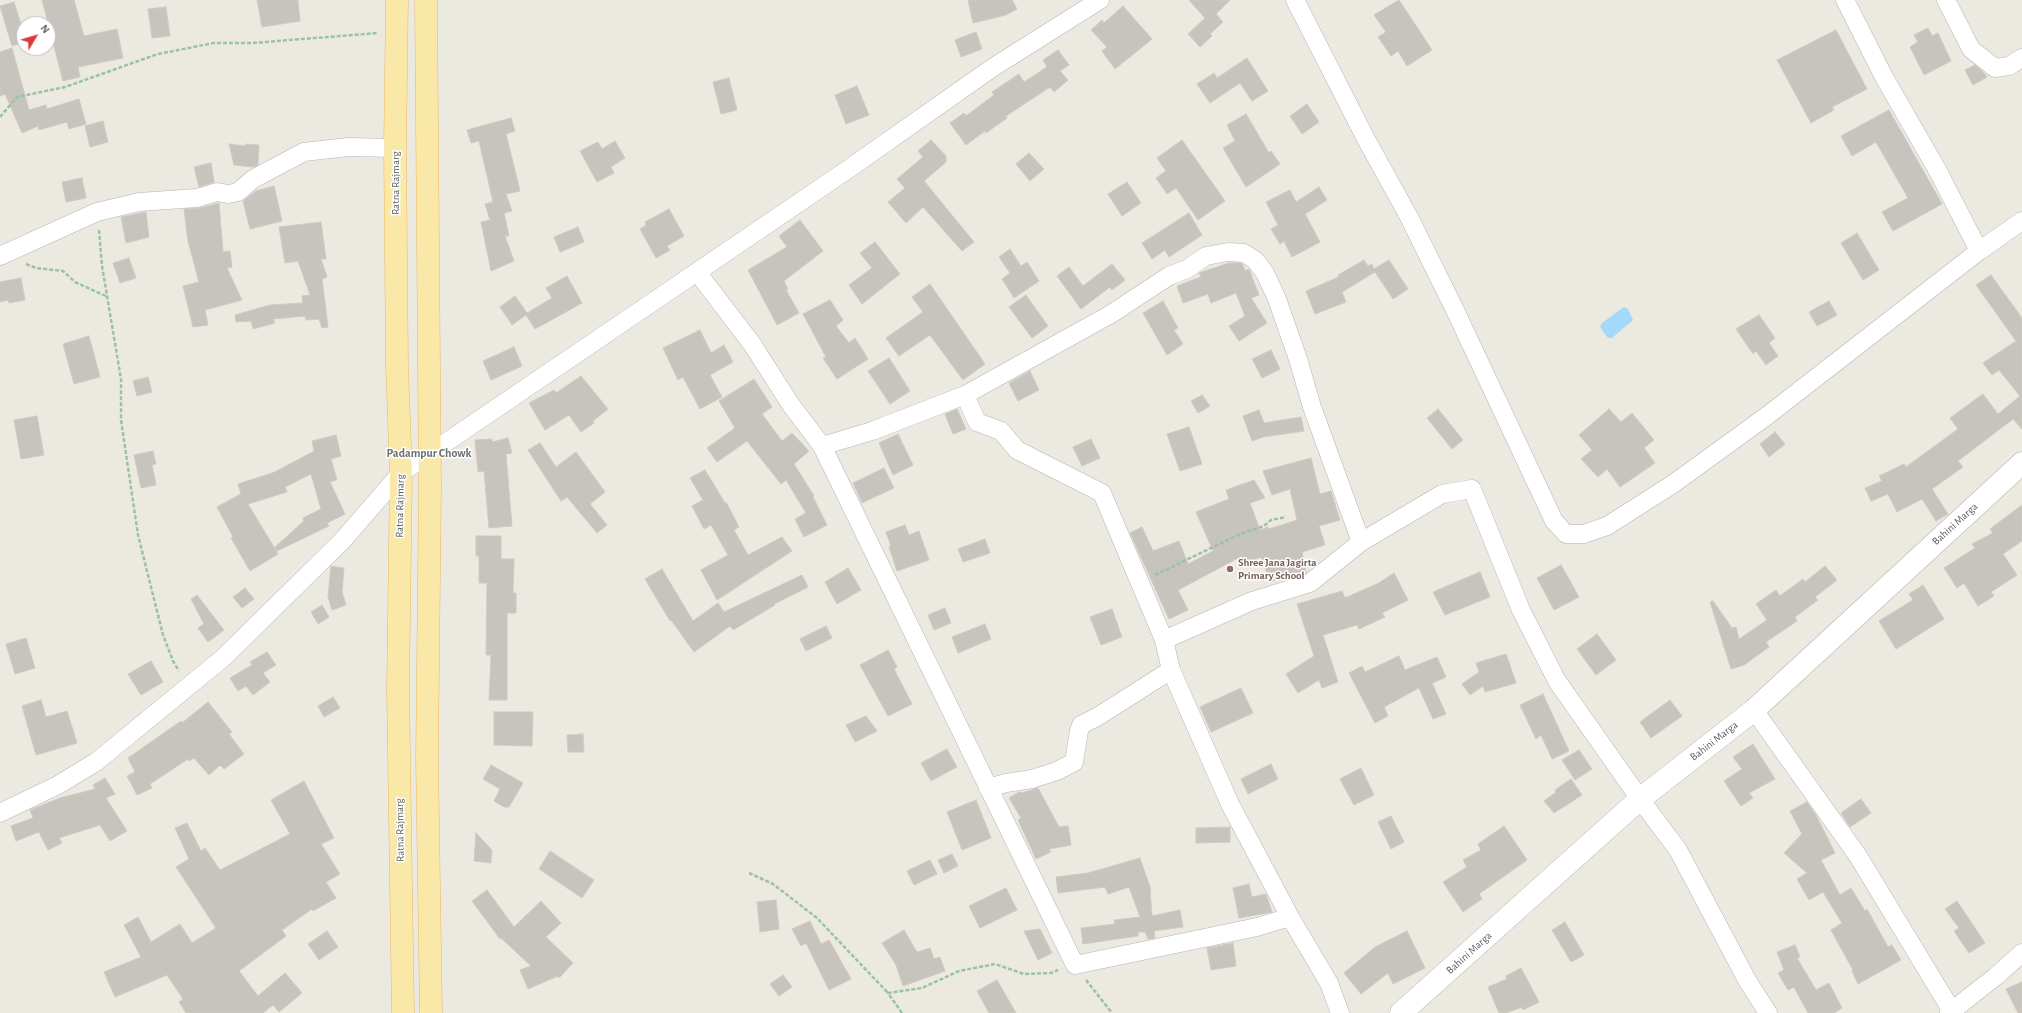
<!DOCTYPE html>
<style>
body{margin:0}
#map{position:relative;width:2022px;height:1013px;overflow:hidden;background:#ece9e1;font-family:"Alegreya Sans",sans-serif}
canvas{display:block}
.north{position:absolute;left:16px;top:16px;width:40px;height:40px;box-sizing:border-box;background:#fff;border:1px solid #bdbfc0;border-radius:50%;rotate:52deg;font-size:11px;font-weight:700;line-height:16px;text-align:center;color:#5a5e61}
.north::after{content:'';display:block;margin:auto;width:14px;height:18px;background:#de3936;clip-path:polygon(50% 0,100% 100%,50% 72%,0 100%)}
</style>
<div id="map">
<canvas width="2022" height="1013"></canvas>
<div class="north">N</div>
</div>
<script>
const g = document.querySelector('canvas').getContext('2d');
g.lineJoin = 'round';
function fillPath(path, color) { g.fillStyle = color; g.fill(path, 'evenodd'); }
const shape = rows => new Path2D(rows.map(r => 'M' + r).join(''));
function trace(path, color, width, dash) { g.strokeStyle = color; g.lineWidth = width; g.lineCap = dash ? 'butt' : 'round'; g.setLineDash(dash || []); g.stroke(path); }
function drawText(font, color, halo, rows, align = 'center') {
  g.font = font + ' "Alegreya Sans",sans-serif'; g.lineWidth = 3; g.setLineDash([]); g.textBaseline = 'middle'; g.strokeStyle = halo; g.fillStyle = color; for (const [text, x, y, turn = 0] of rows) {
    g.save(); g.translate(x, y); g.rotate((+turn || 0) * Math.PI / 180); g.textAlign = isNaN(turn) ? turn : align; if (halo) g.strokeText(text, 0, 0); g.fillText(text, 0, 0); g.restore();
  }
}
const water = shape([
 [1624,307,1628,309,1633,320,1612,338,1608,338,1600,327,1602,323]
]);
const building = shape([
 [42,0,74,0,84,36,117,29,123,58,78,67,80,77,63,81,42,0],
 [257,0,298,0,300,21,262,27,257,0],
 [968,0,1012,0,1017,9,1006,15,973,23,968,0],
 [1189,0,1230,0,1216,14,1223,22,1210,34,1212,36,1200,47,1188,34,1205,18,1189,0],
 [1399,0,1432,50,1407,66,1398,51,1391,56,1378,37,1386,32,1374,15,1399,0],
 [14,2,24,34,24,42,12,46,0,6,14,2],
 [1123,6,1152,39,1115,69,1102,51,1107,47,1091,30,1102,20,1104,23,1123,6],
 [166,7,170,36,152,38,148,9,166,7],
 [1928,28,1932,36,1938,33,1951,61,1924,75,1910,47,1918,42,1914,35,1928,28],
 [1836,30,1867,89,1832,107,1834,110,1811,123,1777,60,1836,30],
 [976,32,982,49,961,57,955,40,976,32],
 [12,48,29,110,46,105,47,109,79,99,86,124,69,129,67,122,39,130,38,126,22,133,5,94,0,96,0,52,12,48],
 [1058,50,1069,65,1060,71,1068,80,1054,92,1050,87,1038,95,1006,116,1007,118,986,133,985,131,966,145,950,123,964,113,966,116,994,95,992,92,1019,74,1024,82,1047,67,1043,60,1058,50],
 [1247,58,1268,91,1252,101,1240,83,1210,103,1197,84,1214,73,1217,78,1247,58],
 [1975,65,1984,73,1987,77,1973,85,1965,70,1975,65],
 [729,78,737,110,721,114,713,82,729,78],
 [857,86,869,115,846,124,835,95,857,86],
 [1307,104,1319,122,1302,134,1290,116,1307,104],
 [1889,110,1942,204,1893,231,1882,212,1908,198,1876,142,1852,156,1841,136,1889,110],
 [1246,114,1269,153,1271,151,1280,164,1246,187,1223,148,1235,141,1227,125,1246,114],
 [511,118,515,131,506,134,520,191,506,194,512,211,504,213,509,236,505,236,514,261,491,271,481,222,490,220,485,204,493,202,479,141,471,143,467,130,511,118],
 [103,121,108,142,90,147,85,126,103,121],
 [931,140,946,156,946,162,924,181,974,242,962,251,923,207,906,223,888,202,905,188,897,179,923,157,918,151,931,140],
 [1182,140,1225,201,1198,220,1176,188,1167,194,1156,178,1166,171,1157,158,1182,140],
 [615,141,625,158,611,167,614,173,597,182,580,151,598,142,602,149,615,141],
 [229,144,245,146,246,144,259,145,258,165,253,167,234,165,229,144],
 [1029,153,1044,169,1030,181,1016,164,1029,153],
 [211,163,214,182,199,187,194,167,211,163],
 [82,178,86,198,66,202,62,182,82,178],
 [1127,182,1141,203,1122,216,1108,194,1127,182],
 [274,186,282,221,250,229,243,201,256,191,274,186],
 [1319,187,1327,200,1305,214,1320,242,1292,257,1284,241,1280,244,1271,229,1278,225,1266,202,1290,190,1296,202,1319,187],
 [219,203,223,252,230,251,232,267,227,268,242,300,205,310,208,325,193,327,183,286,199,282,188,241,184,209,200,208,219,203],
 [669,209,684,236,667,246,670,250,656,258,640,229,646,225,645,222,669,209],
 [146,212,149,237,126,243,121,217,146,212],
 [1189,213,1202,235,1169,257,1165,250,1152,259,1142,243,1189,213],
 [800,220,823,251,784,281,788,289,786,290,799,313,777,325,748,270,787,247,779,236,800,220],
 [321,222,326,259,321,259,327,277,322,279,328,327,322,328,319,319,306,320,305,316,273,319,275,323,253,329,251,321,236,322,235,315,270,305,303,303,302,296,310,295,298,261,285,263,279,227,321,222],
 [578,227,584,242,560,252,554,237,578,227],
 [1857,233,1879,270,1863,280,1841,243,1857,233],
 [875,242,900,274,862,304,849,285,872,268,860,253,875,242],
 [1010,249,1021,266,1027,262,1039,281,1014,298,1002,279,1010,273,999,257,1010,249],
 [129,258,136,278,120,283,113,263,129,258],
 [1364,260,1368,266,1372,264,1374,269,1389,260,1408,289,1393,299,1375,272,1342,292,1346,302,1315,314,1306,291,1339,277,1338,275,1364,260],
 [1229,263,1241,263,1243,265,1245,271,1249,269,1259,295,1251,298,1267,323,1239,341,1229,326,1245,316,1236,293,1211,303,1208,294,1183,303,1177,286,1201,277,1199,273,1229,263],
 [1112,264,1125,280,1112,290,1110,287,1081,309,1057,276,1069,267,1083,286,1112,264],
 [1991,275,2022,318,2022,429,2013,419,1958,461,1963,467,1932,489,1948,514,1936,521,1922,499,1897,512,1888,494,1871,501,1865,488,1882,481,1879,476,1904,464,1906,467,1958,429,1950,418,1983,394,1998,414,2020,396,1999,370,1992,375,1983,363,2016,341,1976,285,1991,275],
 [567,276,582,303,535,329,526,315,512,325,500,307,515,296,527,313,552,298,546,288,567,276],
 [21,278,25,300,9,303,8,300,0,302,0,282,21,278],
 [930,284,985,364,963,380,930,335,899,356,886,338,923,312,912,297,930,284],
 [1026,295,1048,326,1032,338,1009,307,1026,295],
 [830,300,843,320,836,326,849,343,855,338,868,359,837,379,823,358,826,357,803,314,830,300],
 [1163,301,1178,328,1174,330,1183,344,1167,355,1143,313,1163,301],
 [1829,301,1837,315,1817,326,1809,312,1829,301],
 [1759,315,1775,338,1769,343,1778,356,1766,365,1756,351,1753,354,1736,329,1759,315],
 [700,330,711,353,724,345,733,362,710,375,722,397,700,409,683,377,678,380,663,348,700,330],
 [89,336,100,377,74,384,63,344,89,336],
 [514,347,522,366,491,380,483,361,514,347],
 [1271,350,1280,369,1262,378,1252,359,1271,350],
 [889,358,910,391,890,404,868,371,889,358],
 [1030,371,1039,390,1018,401,1009,383,1030,371],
 [581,376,608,409,593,421,594,423,581,432,569,415,545,430,529,403,554,390,556,393,581,376],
 [148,377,152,392,137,396,133,381,148,377],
 [754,379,772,407,762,414,782,441,792,433,809,451,794,464,814,496,813,497,827,525,804,537,795,519,806,513,786,480,781,484,747,441,717,462,707,448,735,428,719,401,754,379],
 [1202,395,1210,406,1198,413,1191,401,1202,395],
 [957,409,966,429,953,434,945,414,957,409],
 [1438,409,1463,440,1452,449,1427,418,1438,409],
 [1609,409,1621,422,1632,413,1654,440,1644,448,1655,463,1620,487,1607,469,1598,477,1581,459,1592,450,1579,435,1609,409],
 [1259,410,1264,423,1301,417,1304,431,1263,437,1252,441,1243,416,1259,410],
 [37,416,44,455,21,459,14,420,37,416],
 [1189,427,1202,464,1180,471,1167,434,1189,427],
 [1775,432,1785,444,1769,457,1760,444,1775,432],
 [898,434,913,465,893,475,879,443,898,434],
 [336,435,341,456,331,459,337,480,330,482,345,514,327,523,329,526,277,551,274,548,304,521,303,518,321,509,311,474,285,487,287,492,248,504,278,554,250,571,231,538,233,537,217,507,241,494,238,484,275,472,314,451,312,441,336,435],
 [508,438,512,453,506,454,512,526,489,528,484,471,478,472,475,440,492,439,492,442,508,438],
 [1091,439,1100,458,1082,466,1073,447,1091,439],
 [540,443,556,467,576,452,605,492,590,504,607,525,597,533,567,497,561,501,528,450,540,443],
 [153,451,156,464,152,465,156,485,141,488,134,455,153,451],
 [1311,458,1320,494,1331,491,1340,520,1319,526,1325,545,1302,552,1306,573,1289,579,1288,575,1270,582,1261,557,1245,564,1242,556,1178,590,1188,610,1169,619,1130,533,1142,527,1153,551,1179,541,1188,564,1213,551,1196,512,1229,499,1226,490,1254,480,1265,498,1250,503,1260,530,1268,527,1269,529,1297,520,1290,489,1272,495,1263,471,1311,458],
 [884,468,894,488,862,503,853,483,884,468],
 [705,470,725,503,726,502,739,527,734,530,748,555,782,537,792,551,717,600,701,570,728,555,711,525,704,529,692,506,703,500,690,478,705,470],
 [2022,505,2022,541,2003,554,2017,575,1991,592,1994,596,1978,606,1964,583,1957,588,1944,568,1975,548,1972,544,1993,533,1990,529,2022,505],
 [905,525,909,535,919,531,929,560,897,571,889,547,891,546,886,532,905,525],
 [476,536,501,536,501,559,514,559,513,593,516,593,516,613,507,613,507,700,489,700,491,655,486,655,487,583,479,583,479,556,476,556,476,536],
 [985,539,990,553,963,562,958,549,985,539],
 [1561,565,1579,597,1554,610,1537,578,1561,565],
 [331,566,344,568,342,592,346,605,332,610,328,597,331,566],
 [1825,566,1837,580,1815,597,1818,600,1795,617,1797,621,1766,642,1769,647,1744,665,1731,669,1710,602,1713,601,1732,628,1736,627,1739,639,1767,620,1756,604,1776,590,1780,596,1803,579,1805,582,1825,566],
 [848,568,861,590,837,604,825,582,848,568],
 [662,569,693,621,718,603,724,612,802,575,808,587,774,604,775,605,733,630,730,626,694,652,671,620,670,621,645,579,662,569],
 [1480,572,1490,597,1445,615,1433,592,1480,572],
 [1394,573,1408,600,1382,613,1385,617,1359,629,1357,625,1323,635,1338,682,1322,688,1319,680,1298,693,1286,674,1314,656,1297,604,1342,591,1345,598,1379,583,1394,573],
 [1923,585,1944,619,1896,649,1879,621,1913,600,1909,594,1923,585],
 [245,588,254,599,242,608,233,597,245,588],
 [197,595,224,630,208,642,198,628,204,624,191,599,197,595],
 [322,605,329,617,318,624,311,612,322,605],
 [945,608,951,623,934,630,928,615,945,608],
 [1112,609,1122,637,1101,645,1090,617,1112,609],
 [985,624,991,639,958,653,952,637,985,624],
 [826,626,832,638,806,651,800,639,826,626],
 [1597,634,1616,660,1596,675,1577,649,1597,634],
 [26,638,35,668,15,674,6,644,26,638],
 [888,650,897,667,894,669,912,704,888,716,860,665,888,650],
 [267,652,276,665,263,673,270,682,253,695,246,686,238,691,230,678,252,665,250,662,267,652],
 [1506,654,1516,683,1485,692,1483,686,1470,695,1462,684,1479,672,1476,663,1506,654],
 [1399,656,1405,670,1437,657,1446,677,1432,683,1446,714,1433,719,1419,688,1384,707,1388,716,1375,723,1349,673,1362,666,1365,672,1399,656],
 [151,661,163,682,141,695,128,674,151,661],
 [1241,688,1253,713,1211,732,1200,707,1241,688],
 [1543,694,1569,751,1552,759,1541,735,1536,739,1520,705,1543,694],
 [333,697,340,708,324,717,318,706,333,697],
 [41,700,46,717,67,711,77,743,36,755,22,706,41,700],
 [1670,700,1682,716,1651,738,1640,722,1670,700],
 [208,702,232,732,229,734,244,754,224,769,220,765,209,775,194,758,189,761,188,759,150,784,152,788,137,795,127,776,135,772,128,758,181,721,182,723,208,702],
 [494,712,533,712,532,746,494,745,494,712],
 [866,716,877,731,855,742,846,725,866,716],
 [583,734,584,752,568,752,567,735,583,734],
 [1753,744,1775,779,1749,793,1753,798,1741,806,1724,781,1742,769,1733,757,1753,744],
 [947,749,957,767,931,781,921,763,947,749],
 [1579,750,1592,769,1575,780,1562,760,1579,750],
 [1271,764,1278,779,1248,794,1241,779,1271,764],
 [491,765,523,783,509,807,504,807,494,801,500,789,483,779,491,765],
 [1361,768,1374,795,1354,805,1340,779,1361,768],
 [105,778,115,794,106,798,127,831,110,841,100,825,59,838,62,843,48,850,39,832,16,841,11,826,33,818,30,810,60,798,95,789,93,785,105,778],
 [1571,779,1582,795,1554,813,1544,801,1556,792,1555,790,1571,779],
 [304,781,334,838,321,844,340,874,326,882,336,898,313,911,312,909,282,930,286,936,239,971,258,996,285,973,302,993,279,1012,273,1005,263,1013,186,1013,179,1002,183,999,167,975,115,997,104,972,141,957,124,925,138,917,151,942,180,924,192,943,216,928,176,867,189,859,175,828,187,823,201,851,205,848,220,870,290,834,271,800,304,781],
 [1038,788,1059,827,1068,826,1071,845,1049,849,1051,852,1036,859,1018,820,1021,818,1009,798,1019,792,1022,793,1038,788],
 [1861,799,1871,813,1850,827,1841,813,1861,799],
 [976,800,991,838,962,850,947,812,976,800],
 [1807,802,1816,815,1835,853,1821,860,1840,895,1851,888,1865,911,1867,909,1888,947,1892,945,1901,960,1858,984,1852,971,1853,970,1831,930,1842,923,1823,892,1809,900,1797,879,1807,873,1784,853,1802,834,1790,811,1807,802],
 [1391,816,1404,842,1391,849,1378,822,1391,816],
 [1504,826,1527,860,1479,894,1482,899,1463,912,1443,882,1467,867,1463,860,1481,850,1478,844,1504,826],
 [1230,827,1230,842,1196,843,1196,828,1230,827],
 [476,833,492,850,491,863,474,861,476,833],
 [550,851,594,880,582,898,539,869,550,851],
 [952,854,958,866,944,873,938,860,952,854],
 [1140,858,1151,890,1150,890,1152,916,1180,910,1183,927,1154,931,1155,938,1148,939,1145,932,1138,932,1138,936,1083,944,1081,928,1115,924,1114,920,1140,917,1129,887,1108,894,1105,887,1058,893,1056,877,1088,873,1140,858],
 [930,860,937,874,914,885,907,871,930,860],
 [1249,884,1252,897,1266,894,1272,912,1239,918,1233,888,1249,884],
 [1006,888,1017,910,980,928,969,906,1006,888],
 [487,890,514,927,541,901,561,923,546,937,573,963,559,978,558,976,528,989,520,970,531,966,501,938,500,939,472,901,487,890],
 [776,900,779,929,760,932,757,902,776,900],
 [1957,901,1985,943,1969,953,1954,931,1959,928,1945,909,1957,901],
 [810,921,821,944,829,940,851,979,829,990,806,943,801,946,792,929,810,921],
 [1565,922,1584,955,1571,962,1552,930,1565,922],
 [1040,929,1052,953,1038,960,1024,931,1040,929],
 [904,930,917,952,930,948,934,959,940,957,945,971,903,986,896,965,882,943,904,930],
 [327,931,338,947,319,960,308,944,327,931],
 [1407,931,1425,968,1393,984,1388,973,1361,994,1344,973,1375,947,1407,931],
 [1233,943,1236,966,1211,970,1207,948,1233,943],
 [1795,945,1800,957,1797,958,1816,990,1829,983,1842,1008,1834,1013,1808,1013,1794,987,1788,990,1778,973,1784,970,1777,952,1795,945],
 [1521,968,1539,1002,1523,1010,1522,1007,1506,1013,1499,1013,1488,987,1507,979,1506,976,1521,968],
 [783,975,792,987,779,996,770,984,783,975],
 [997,980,1016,1013,989,1013,977,991,997,980],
 [2022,982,2022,1013,2018,1013,2006,989,2022,982]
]);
const path = shape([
 [0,117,17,97,65,87,158,54,214,43,252,43,378,33],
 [99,230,102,266,121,379,121,420,138,535,163,635,173,661,179,671],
 [26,264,36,268,63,271,75,282,108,297],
 [1155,575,1238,535,1264,526,1271,520,1286,517],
 [749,873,773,884,817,918,888,993],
 [1086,980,1112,1013],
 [902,1013,888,993,922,988,959,971,995,964,1024,974,1051,973,1058,970]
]);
const minor = shape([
 [1295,0,1366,139,1409,217,1454,308,1554,521,1566,534,1584,534,1607,526,1673,484,1768,415,1979,251],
 [1845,0,1884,77,1939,173,1979,251,2022,221],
 [1946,0,1971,49,1995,68,2009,66,2022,58],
 [0,256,97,212,139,202,197,198,217,192,228,194,238,192,253,179,304,152,348,147,395,148],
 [697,272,752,344,791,405,822,446,1075,965,1257,927,1290,917],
 [965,395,977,422,1001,431,1017,450,1102,493,1164,640,1171,670,1230,804,1290,917,1329,983,1340,1013],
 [822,446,872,431,965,395,1111,314,1169,276,1187,269,1206,256,1228,252,1244,253,1255,260,1265,273,1277,299,1298,359,1312,407,1361,542,1442,494,1472,489,1521,610,1557,681,1640,799,1678,850,1747,980,1768,1013],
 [1164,640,1252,601,1310,583,1361,542],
 [1754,710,1858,856,1953,1013],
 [988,788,1006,783,1032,779,1057,771,1074,762,1079,731,1081,725,1097,717,1171,670],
 [0,813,58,785,96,762,223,658,342,541,401,473,847,170,992,68,1100,0],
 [1949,1013,1995,977,2022,953]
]);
const tertiary = shape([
 [1401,1013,1640,799,1754,710,2022,463]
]);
const primary = shape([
 [397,0,395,148,397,366,401,473,398,690,403,1013],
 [426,0,430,487,427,758,431,1013]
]);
const markers = [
 [1230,569,4,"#8d6e63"]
];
const streetNames = [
 ["Ratna Rajmarg",396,183,-90],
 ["Ratna Rajmarg",400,506,-89],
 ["Bahini Marga",1955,524,-42],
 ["Bahini Marga",1714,741,-38],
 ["Ratna Rajmarg",400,830,-91],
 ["Bahini Marga",1469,953,-42]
];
const educationNames = [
 ["Shree Jana Jagirta",1238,563],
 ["Primary School",1238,576]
];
const neighbourhoodNames = [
 ["Padampur Chowk",429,453]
];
fillPath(water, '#a4d9f9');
fillPath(building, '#c7c3be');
trace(building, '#d0cac0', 1);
trace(minor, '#b2b4b8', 19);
trace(tertiary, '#b2b4b8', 23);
trace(primary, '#e8b95e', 23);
trace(path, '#99c3a2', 2.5, [4, 2]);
trace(minor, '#fff', 18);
trace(tertiary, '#fff', 22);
trace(primary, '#fae8a9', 22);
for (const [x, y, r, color] of markers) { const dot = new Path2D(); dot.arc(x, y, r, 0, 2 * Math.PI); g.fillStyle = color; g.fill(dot); trace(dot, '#fff', 1.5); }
drawText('11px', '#5a5e61', '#fff', streetNames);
drawText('bold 11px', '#785e54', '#fff', educationNames, 'left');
drawText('bold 12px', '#6b7073', '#fff', neighbourhoodNames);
</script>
